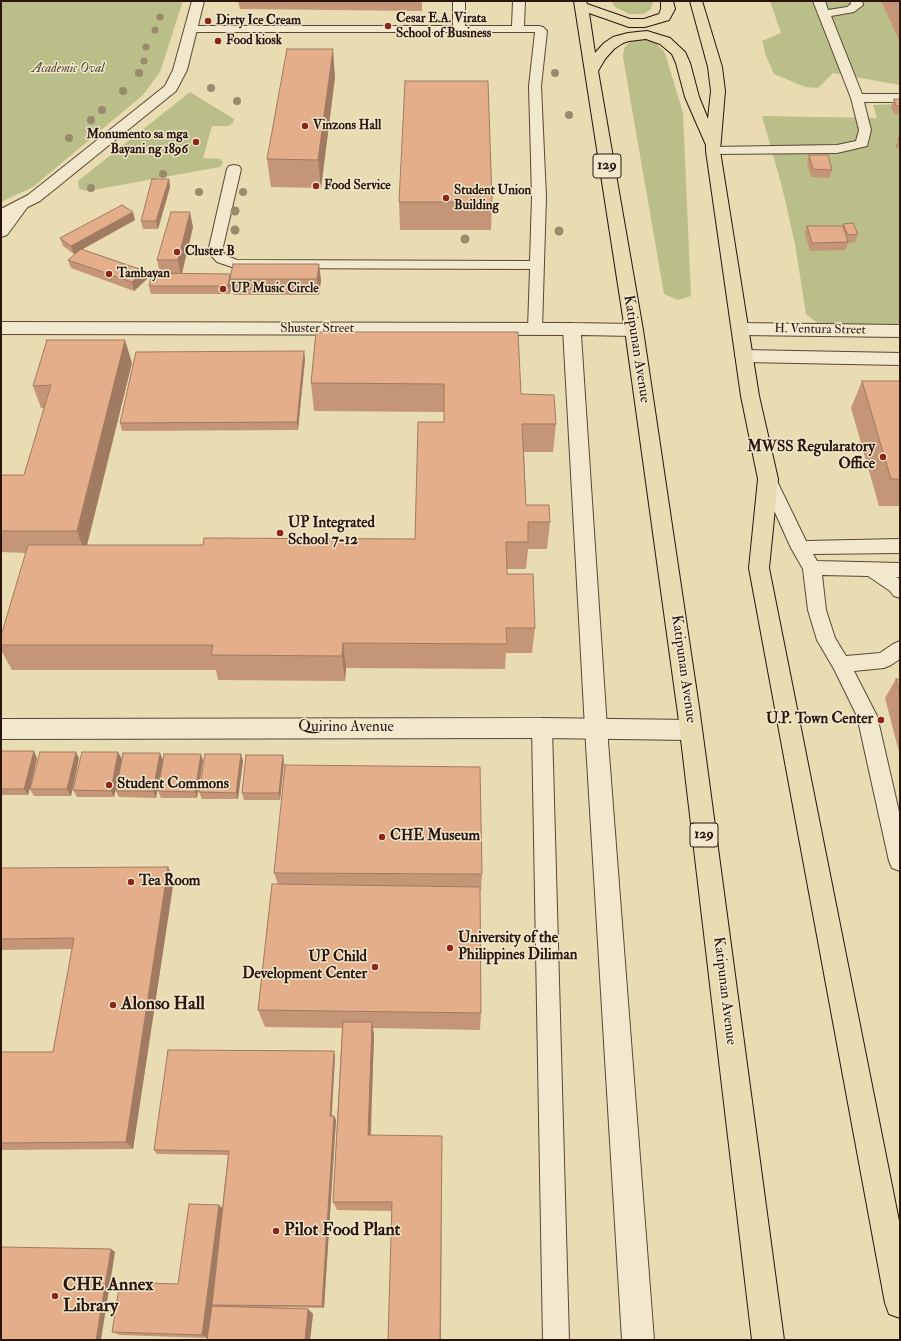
<!DOCTYPE html>
<style>
body{margin:0}
#map{position:relative;width:901px;height:1341px;overflow:hidden;background:#e9dcb2;font-family:"IM FELL Double Pica",serif}
canvas{display:block}
.frame{position:absolute;inset:0;border:2px solid #29150e;pointer-events:none}
</style>
<div id="map">
<canvas width="901" height="1341"></canvas>
<div class="frame"></div>
</div>
<script>
const g = document.querySelector('canvas').getContext('2d');
g.lineJoin = 'round';
function fillPath(path, color) { g.fillStyle = color; g.fill(path, 'evenodd'); }
const shape = rows => new Path2D(rows.map(r => 'M' + r).join(''));
function trace(path, color, width, dash) { g.strokeStyle = color; g.lineWidth = width; g.lineCap = dash ? 'butt' : 'round'; g.setLineDash(dash || []); g.stroke(path); }
function drawText(font, color, halo, rows, align = 'center') {
  g.font = font + ' "IM FELL Double Pica",serif'; g.lineWidth = 3; g.setLineDash([]); g.textBaseline = 'middle'; g.strokeStyle = halo; g.fillStyle = color; for (const [text, x, y, turn = 0] of rows) {
    g.save(); g.translate(x, y); g.rotate((+turn || 0) * Math.PI / 180); g.textAlign = isNaN(turn) ? turn : align; if (halo) g.strokeText(text, 0, 0); g.fillText(text, 0, 0); g.restore();
  }
}
const green = shape([
 [1,1,183,1,160,72,143,95,33,187,1,202],
 [611,1,653,1,651,9,644,14,629,14,615,7],
 [770,1,881,1,900,43,900,85,833,73,818,88,805,87,774,74,766,56,762,41,781,33],
 [642,39,656,43,665,53,683,113,691,296,678,300,664,294,623,57,624,48,630,42],
 [190,92,234,119,233,123,229,126,212,126,203,158,221,159,223,163,220,167,88,191,79,189,78,181],
 [900,104,900,326,820,325,806,314,795,244,782,187,762,116,877,118,873,105]
]);
const service = shape([
 [453,1,465,1,465,26,512,26,513,1,525,1,524,26,539,26,543,27,547,31,541,86,546,197,542,329,540,332,535,334,530,332,528,329,530,269,235,268,217,262,208,252,227,169,229,166,234,165,239,166,241,169,222,251,227,256,237,260,530,261,532,197,529,86,535,32,191,32,187,31,185,29,187,27,191,26,453,26,453,1],
 [813,1,825,1,828,10,847,7,851,4,850,1,862,1,863,5,854,12,831,16,862,94,900,94,900,102,864,102,871,130,867,146,837,153,708,154,707,151,708,148,713,147,837,145,856,141,859,130,851,98,813,1],
 [768,473,774,475,776,479,806,541,900,539,900,553,813,554,817,561,900,563,900,577,896,577,900,579,900,598,894,596,890,591,868,576,822,575,826,610,835,638,846,656,880,653,893,644,900,641,900,659,891,665,884,668,854,671,877,716,900,816,900,871,892,868,889,861,857,716,834,669,817,640,808,610,803,569,791,548,760,479,762,475,768,473],
 [542,720,549,722,552,728,569,1340,543,1340,532,728,535,722,542,720]
]);
const minor = shape([
 [21,200,27,202,29,205,7,235,1,237,1,221,15,202,21,200],
 [1,322,572,323,578,325,581,329,578,333,572,335,1,334,1,322],
 [542,718,691,720,699,723,702,730,699,737,691,740,542,738,1,739,1,719,542,718]
]);
const tertiary = shape([
 [192,1,204,1,187,70,176,91,40,201,1,220,1,209,28,195,165,86,173,70,192,1],
 [572,323,634,324,640,326,643,330,640,334,634,336,581,335,607,728,654,1340,622,1340,585,728,563,329,566,325,572,323],
 [741,323,900,325,900,337,741,335,735,333,732,329,735,325,741,323],
 [744,350,900,353,900,365,744,362,738,360,735,356,738,352,744,350]
]);
const primary = shape([
 [574,1,586,1,587,4,630,19,644,19,659,14,661,9,661,1,673,1,675,9,669,20,645,27,629,27,589,13,595,53,604,43,613,37,628,33,647,31,670,38,685,52,690,63,699,97,708,119,711,91,708,67,690,1,702,1,722,67,725,91,720,151,759,396,778,479,769,568,900,1226,900,1318,889,1314,885,1303,749,568,758,479,741,396,706,151,706,145,685,97,676,63,672,54,660,44,646,39,629,41,623,43,614,49,605,59,598,71,643,330,700,714,784,1340,752,1340,678,714,625,330,574,1]
]);
const trees = [
 [160,17,3.5],
 [155,30,3.5],
 [146,47,3.5],
 [144,61,3.5],
 [139,73,4],
 [555,73,4],
 [211,88,4],
 [123,91,4],
 [237,101,4],
 [102,110,4],
 [569,115,4],
 [91,120,4],
 [69,138,4],
 [163,174,4],
 [91,188,4],
 [199,192,4],
 [243,192,4],
 [235,211,4.5],
 [235,230,4.5],
 [559,231,4.5],
 [465,239,4.5]
];
const wall = shape([
 [238,1,422,1,422,11,240,9],
 [881,1,900,1,900,43],
 [335,77,321,188,271,187,267,159],
 [894,99,900,99,900,114,894,114,891,107],
 [900,135,900,149,895,148],
 [809,155,832,170,829,178,811,177,807,163],
 [169,179,170,187,158,229,143,229,141,221],
 [399,202,492,202,491,230,400,230],
 [135,220,82,249,145,271,147,279,134,291,71,268,68,260,79,251,74,254,63,246,60,238],
 [843,224,858,234,855,242,848,243,845,250,810,251,805,234,807,226,843,226],
 [193,227,182,274,230,274,231,276,233,264,321,280,319,295,233,295,231,285,230,294,151,294,149,286,160,273,157,260],
 [316,332,521,394,556,424,553,452,524,452,526,505,550,522,547,549,528,549,526,569,506,569,507,574,535,628,532,653,506,653,505,669,346,668,345,681,218,680,216,670,12,670,1,650,1,636,26,553,1,552,1,475,24,475,44,408,41,408,33,386,132,363,87,545,203,545,415,539,444,422,444,412,314,411,311,383],
 [305,359,298,430,122,431,120,423],
 [862,381,900,381,900,506,879,506,851,408],
 [896,679,900,693,900,756,885,698],
 [1,751,37,758,31,785,79,758,71,796,34,796,30,789,28,795,1,795],
 [122,759,114,797,77,797,73,790],
 [163,760,156,798,119,797,116,791],
 [203,760,197,798,161,798,158,791],
 [243,761,238,799,202,799,199,792],
 [284,762,280,800,244,800,242,793],
 [1,868,174,879,133,1149,1,1150,1,1052,53,1052,72,949,1,950],
 [274,873,482,874,481,890,480,890,481,1013,480,1030,373,1028,374,1035,371,1135,442,1146,392,1211,337,1210,333,1202,342,1028,265,1027,258,1010,278,884],
 [335,1056,332,1116,334,1116,336,1120,324,1308,267,1307,308,1309,313,1314,310,1340,207,1340,207,1338,120,1335,112,1332,178,1284,219,1205,222,1208,228,1155,157,1154,154,1150]
]);
const shadedWall = shape([
 [333,49,335,77,321,188,318,160],
 [169,179,170,187,158,229,156,221],
 [133,212,135,220,74,254,71,246],
 [190,212,193,227,181,276,178,260],
 [319,264,321,280,319,295,317,279],
 [145,271,147,279,134,291,132,282],
 [230,274,232,279,230,279,231,285,230,294,228,286],
 [125,340,132,363,85,553,77,531],
 [304,351,305,359,298,430,297,422],
 [343,643,346,668,345,681,342,656],
 [34,751,37,758,28,795,24,789],
 [76,752,79,758,71,796,67,789],
 [118,752,122,759,114,797,111,791],
 [160,753,163,760,156,798,153,791],
 [201,754,203,760,197,798,195,792],
 [241,754,243,761,238,799,236,793],
 [283,755,284,762,280,800,279,793],
 [168,867,174,879,133,1149,126,1142],
 [372,1022,374,1035,370,1146,368,1135],
 [334,1051,335,1056,331,1120,330,1116],
 [334,1116,336,1120,324,1308,322,1306],
 [442,1136,441,1340,440,1340],
 [219,1205,225,1211,208,1338,202,1335],
 [111,1249,115,1252,101,1340,96,1340],
 [308,1309,313,1314,310,1340,305,1340]
]);
const building = shape([
 [287,49,333,49,318,160,267,159,287,49],
 [405,81,488,81,492,202,399,202,405,81],
 [894,99,900,99,900,106,896,106,894,99],
 [900,135,900,140,898,140,900,135],
 [809,155,828,155,832,170,813,169,809,155],
 [152,179,169,179,156,221,141,221,152,179],
 [122,205,133,212,71,246,60,238,122,205],
 [171,212,190,212,178,260,157,260,171,212],
 [853,223,858,234,848,235,843,224,853,223],
 [807,226,843,226,848,242,812,243,807,226],
 [81,249,145,271,132,282,68,260,81,249],
 [233,264,319,264,317,279,230,279,233,264],
 [152,273,230,274,228,286,149,286,152,273],
 [316,332,518,332,521,394,554,395,556,424,522,424,526,505,549,505,550,522,528,522,528,542,506,542,507,574,533,574,535,628,506,628,507,644,343,643,342,656,211,655,213,645,1,645,1,636,28,545,203,545,204,538,415,539,418,422,444,422,444,384,311,383,316,332],
 [47,340,125,340,77,531,1,531,1,475,24,475,51,385,33,386,47,340],
 [304,351,297,422,120,423,136,352,304,351],
 [862,381,900,381,900,479,891,479,862,381],
 [896,679,900,679,900,693,896,679],
 [1,751,34,751,24,789,1,789,1,751],
 [40,752,76,752,67,789,30,789,40,752],
 [82,752,118,752,111,791,73,790,82,752],
 [123,753,160,753,153,791,116,791,123,753],
 [164,754,201,754,195,792,158,791,164,754],
 [205,754,241,754,236,793,199,792,205,754],
 [246,755,283,755,279,793,242,793,246,755],
 [285,765,480,767,482,874,274,873,285,765],
 [168,867,126,1142,1,1143,1,1052,53,1052,74,938,1,939,1,868,168,867],
 [272,884,480,887,481,1013,258,1010,272,884],
 [343,1022,372,1022,368,1135,442,1136,440,1340,388,1340,392,1202,333,1202,343,1022],
 [168,1050,334,1051,330,1116,334,1116,322,1306,212,1305,229,1151,154,1150,168,1050],
 [189,1204,219,1205,202,1335,112,1332,120,1282,178,1284,189,1204],
 [1,1247,111,1249,96,1340,1,1340,1,1247],
 [212,1306,308,1309,305,1340,207,1340,212,1306]
]);
const markers = [
 [208,21,4,"#8f2418"],
 [388,26,4,"#8f2418"],
 [218,41,4,"#8f2418"],
 [305,126,4,"#8f2418"],
 [196,142,4,"#8f2418"],
 [316,186,4,"#8f2418"],
 [446,198,4,"#8f2418"],
 [177,252,4,"#8f2418"],
 [109,274,4,"#8f2418"],
 [223,289,4,"#8f2418"],
 [883,457,4,"#8f2418"],
 [280,533,4,"#8f2418"],
 [881,720,4,"#8f2418"],
 [109,785,4,"#8f2418"],
 [382,837,4,"#8f2418"],
 [131,882,4,"#8f2418"],
 [450,948,4,"#8f2418"],
 [375,967,4,"#8f2418"],
 [113,1005,4,"#8f2418"],
 [276,1231,4,"#8f2418"],
 [55,1296,4,"#8f2418"]
];
const farPoinames = [
 ["Cesar E.A. Virata",396,19],
 ["School of Business",396,34],
 ["Dirty Ice Cream",216,21],
 ["Food kiosk",226,41],
 ["Vinzons Hall",313,126],
 ["Monumento sa mga",188,135,"right"],
 ["Bayani ng 1896",188,150,"right"],
 ["Food Service",324,186],
 ["Student Union",454,191],
 ["Building",454,206],
 ["Cluster B",185,252],
 ["Tambayan",117,274],
 ["UP Music Circle",231,289]
];
const farParknames = [
 ["Academic Oval",68,69]
];
const farStreetnames = [
 ["Shuster Street",317,329],
 ["H. Ventura Street",820,330,1]
];
const shields = [
 [607,166,28],
 [704,835,28]
];
const shieldNames = [
 ["129",607,166],
 ["129",704,835]
];
const streetNames = [
 ["Katipunan Avenue",636,349,81],
 ["Katipunan Avenue",683,669,82],
 ["Quirino Avenue",346,728],
 ["Katipunan Avenue",724,991,83]
];
const poiNames = [
 ["MWSS Regularatory",875,448,"right"],
 ["Office",875,465,"right"],
 ["UP Integrated",288,524],
 ["School 7-12",288,541],
 ["U.P. Town Center",873,720,"right"],
 ["Student Commons",117,785],
 ["CHE Museum",390,837],
 ["Tea Room",139,882],
 ["University of the",458,939],
 ["Philippines Diliman",458,956],
 ["UP Child",367,958,"right"],
 ["Development Center",367,975,"right"]
];
const nearPoinames = [
 ["Alonso Hall",121,1005],
 ["Pilot Food Plant",284,1231],
 ["CHE Annex",63,1286],
 ["Library",63,1307]
];
fillPath(green, '#babf89');
trace(service, '#594737', 2);
trace(minor, '#594737', 2);
trace(tertiary, '#594737', 2);
trace(primary, '#29150e', 2);
fillPath(service, '#f1e8cd');
fillPath(minor, '#f1e8cd');
fillPath(tertiary, '#f1e8cd');
fillPath(primary, '#e9dcb2');
g.fillStyle = '#978b6c';
for (const [x, y, r] of trees) { g.beginPath(); g.arc(x, y, r, 0, 2 * Math.PI); g.fill(); }
fillPath(wall, '#c49677');
fillPath(shadedWall, '#a07a61');
fillPath(building, '#e4ae8a');
trace(building, '#a07a61', 1);
for (const [x, y, r, color] of markers) { const dot = new Path2D(); dot.arc(x, y, r, 0, 2 * Math.PI); g.fillStyle = color; g.fill(dot); trace(dot, '#f1e8cd', 1.5); }
drawText('bold 13px', '#29150e', '#f1e8cd', farPoinames, 'left');
drawText('italic 13px', '#544833', '#f1e8cd', farParknames);
drawText('13px', '#29150e', '#f1e8cd', farStreetnames);
for (const [x, y, w] of shields) { const box = new Path2D(); box.roundRect(x - w / 2, y - 12, w, 24, 3); g.fillStyle = '#f1e8cd'; g.fill(box); trace(box, '#29150e', 1); }
drawText('bold 14px', '#29150e', null, shieldNames);
drawText('15px', '#29150e', '#f1e8cd', streetNames);
drawText('bold 15px', '#29150e', '#f1e8cd', poiNames, 'left');
drawText('bold 18px', '#29150e', '#f1e8cd', nearPoinames, 'left');
</script>
